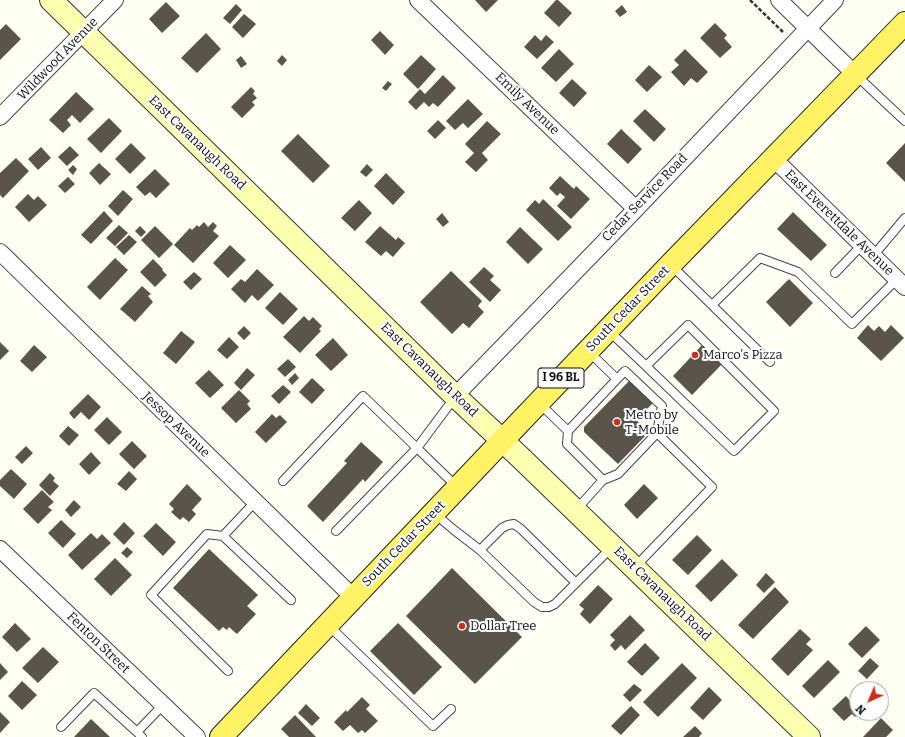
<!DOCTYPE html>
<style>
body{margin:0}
#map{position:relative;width:905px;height:737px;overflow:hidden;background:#fffff4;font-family:Bitter,serif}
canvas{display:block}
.north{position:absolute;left:849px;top:681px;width:40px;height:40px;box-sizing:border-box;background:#fff;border:1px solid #a0a0a0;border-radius:50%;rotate:224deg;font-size:11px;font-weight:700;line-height:16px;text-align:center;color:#111}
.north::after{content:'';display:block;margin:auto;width:14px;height:18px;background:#d22b17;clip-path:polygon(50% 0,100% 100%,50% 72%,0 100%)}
</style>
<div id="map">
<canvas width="905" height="737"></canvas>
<div class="north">N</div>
</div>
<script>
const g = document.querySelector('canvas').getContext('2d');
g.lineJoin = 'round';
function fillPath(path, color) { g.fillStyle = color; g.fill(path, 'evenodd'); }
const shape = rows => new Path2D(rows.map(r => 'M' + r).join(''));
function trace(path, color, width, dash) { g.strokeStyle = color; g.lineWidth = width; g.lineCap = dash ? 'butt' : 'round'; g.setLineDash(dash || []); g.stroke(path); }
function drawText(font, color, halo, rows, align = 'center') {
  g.font = font + ' Bitter,serif'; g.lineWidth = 4; g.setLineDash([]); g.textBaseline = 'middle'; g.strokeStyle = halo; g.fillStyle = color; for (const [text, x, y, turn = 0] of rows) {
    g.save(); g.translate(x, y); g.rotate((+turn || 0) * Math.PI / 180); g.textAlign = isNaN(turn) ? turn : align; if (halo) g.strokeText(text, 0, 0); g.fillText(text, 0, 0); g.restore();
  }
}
const building = shape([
 [475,0,498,0,486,12],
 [556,0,558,0,572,13,559,27,544,13],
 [166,2,180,16,162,33,149,19],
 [236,4,242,10,230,24,223,18],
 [622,5,627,12,620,17,615,11],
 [244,14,256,24,243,38,232,27],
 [715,23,727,35,724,38,732,47,720,58,700,38],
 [6,24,21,39,0,60,0,30],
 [380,31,394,45,385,55,371,40],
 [206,33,221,49,197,73,181,58],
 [535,35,541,41,546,35,554,42,537,59,524,47],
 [559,49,574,64,556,82,541,68],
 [685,49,708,72,697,83,691,78,684,86,671,72,679,65,674,60],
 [282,55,287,60,282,66,277,61],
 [421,55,436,69,418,89,403,74],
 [241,56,247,64,241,68,236,60],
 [649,65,662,77,647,92,635,80],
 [443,75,456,88,438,107,433,103,429,107,424,102,416,110,408,102,420,89,425,94],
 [572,79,587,93,574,107,559,93],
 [388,81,392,84,386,91,382,88],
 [251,87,255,91,253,94,257,98,252,102,255,105,242,118,231,107],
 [76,92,94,109,80,123,72,115,67,120,71,125,63,133,49,120],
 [468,99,483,114,468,128,463,123,455,130,446,121],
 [645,109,666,129,654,142,633,121],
 [109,118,122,131,101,153,87,139],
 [438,120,446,128,435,139,427,131],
 [487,121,501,134,482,153,488,160,476,172,465,162,474,153,465,144],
 [621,129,642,149,628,164,607,144],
 [298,134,330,166,313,183,281,151],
 [131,143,146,158,130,174,115,159],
 [905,143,905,182,886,163],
 [70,146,79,155,67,166,58,157],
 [41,147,51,158,38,170,28,159],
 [16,158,29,171,3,198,0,195,0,173],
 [99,163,111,174,100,185,89,173],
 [367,164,373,170,366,177,360,172],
 [73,165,77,169,73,175,68,170],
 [155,169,170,184,156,198,150,192,145,196,136,187],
 [386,173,405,192,393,205,374,186],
 [560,176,574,189,576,186,590,199,571,219,557,206,565,197,560,193,557,196,549,188],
 [68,177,75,184,65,193,58,186],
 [123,190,133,199,118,216,108,206],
 [28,194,34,200,38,196,47,205,29,222,15,207],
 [543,199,572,227,558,241,526,210,535,200,539,204],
 [359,200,372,213,355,231,341,218],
 [104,211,113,221,91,244,81,235],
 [793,212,827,245,811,261,777,229],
 [442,213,449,222,443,227,436,219],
 [204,222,208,227,213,222,217,226,213,231,219,236,193,263,174,245,190,228,192,230,197,225,199,227],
 [119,225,128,233,115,246,106,238],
 [140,226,146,232,141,237,135,231],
 [155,226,173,244,159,258,141,240],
 [380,226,396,240,398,237,405,243,393,257,386,251,381,256,365,242],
 [520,227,543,249,528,264,506,242],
 [129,235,137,242,124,255,116,247],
 [230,245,246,260,228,278,213,263],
 [115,258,128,270,100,300,87,287],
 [153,259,163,269,162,270,167,275,155,287,140,272],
 [484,267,494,276,490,280,501,290,490,302,469,282],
 [257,269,274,285,258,301,252,295,245,303,231,289,241,279,245,282],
 [451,271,482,301,478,306,484,312,469,328,463,323,452,334,420,302],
 [194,272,202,279,191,290,183,282],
 [789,279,813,303,790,327,766,302],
 [142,286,151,294,148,296,153,302,135,322,120,309],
 [280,292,298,309,283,325,265,308],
 [304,316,309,321,313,317,322,326,319,329,321,331,300,353,283,337],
 [868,325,874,331,879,326,885,332,891,325,904,338,881,361,857,338],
 [244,326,251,333,244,340,237,333],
 [181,331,195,342,176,364,163,353],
 [229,337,239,347,227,359,217,350],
 [333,338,348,355,331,371,315,355],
 [0,342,9,351,0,360],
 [704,343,724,362,692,395,673,376],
 [34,345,47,357,32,372,20,361],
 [288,359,296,367,285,377,277,369],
 [247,368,255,375,241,390,234,383],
 [209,370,224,385,210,398,195,383],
 [295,373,299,378,292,385,288,380],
 [312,378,325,390,312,404,299,392],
 [630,380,653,403,636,420,649,432,618,464,584,432,584,427],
 [283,385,291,392,279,404,271,396],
 [239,390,250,401,247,404,251,409,236,423,221,408],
 [88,394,101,407,89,420,81,412,74,419,69,413],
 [272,414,276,418,280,415,287,422,266,443,255,432],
 [107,417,122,432,109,445,94,430],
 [68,426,79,435,69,446,59,436],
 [132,441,147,456,134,469,119,454],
 [361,442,383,462,365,482,363,479,323,522,307,506,347,463,344,461],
 [26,446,33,453,22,464,15,457],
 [91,452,101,463,89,475,79,464],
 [11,469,27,484,14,499,0,486,0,480],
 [129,471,137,479,126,491,117,484],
 [50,473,55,478,53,481,59,486,50,496,39,485],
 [187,484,202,499,192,510,196,514,189,522,183,517,180,520,171,512,174,509,169,504],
 [644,484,658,498,637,519,624,505],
 [42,490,54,502,48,507,52,510,38,524,23,509],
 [74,500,81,507,71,517,65,510],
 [61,520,76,534,63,548,48,533],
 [124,522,135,533,124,545,113,534],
 [156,523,176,542,163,556,143,536],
 [91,533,97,539,102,534,111,543,82,570,68,555],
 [697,535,712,550,688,575,672,560],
 [127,547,133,552,127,558,121,553],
 [209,549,258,595,247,606,256,614,237,634,229,627,227,630,223,627,219,631,173,588],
 [115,558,132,575,111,596,94,579],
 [722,559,738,575,711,602,695,586],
 [452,568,522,637,475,684,406,616],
 [766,573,775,582,764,593,756,585],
 [598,585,613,599,590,624,580,614,584,609,579,605],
 [775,587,789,602,753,639,738,625],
 [630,615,645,630,625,650,621,645,615,651,610,645,615,640,610,635],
 [15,623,31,639,17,652,2,637],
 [398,623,442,667,414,695,370,651],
 [866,626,880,640,862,658,848,644],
 [800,629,811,639,806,644,813,650,788,676,771,659],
 [645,643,660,658,642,676,627,662],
 [43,647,59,662,38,683,22,668],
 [870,658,879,666,867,679,858,671],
 [828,660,840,672,814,698,802,686],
 [0,663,8,672,0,680],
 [682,663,697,678,658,717,643,702],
 [22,681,37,695,22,710,8,696],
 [634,684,642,690,630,702,623,695],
 [709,687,722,700,703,720,690,708],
 [846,696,850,701,855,696,857,699,857,713,859,713,855,717,852,714,844,721,832,709],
 [362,697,370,705,366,709,378,721,365,733,362,730,358,733,350,725,343,731,334,722,346,710,347,712],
 [306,704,320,718,312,726,298,713],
 [631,706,640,715,621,735,611,726],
 [0,712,10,722,0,733],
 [295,715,316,737,289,737,281,729],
 [881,718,893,730,886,737,863,737],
 [91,719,110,737,74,737],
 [695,726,702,733,699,737,683,737]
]);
const path = shape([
 [750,0,783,32]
]);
const lane = shape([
 [856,75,874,92,905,121],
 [873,256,905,218],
 [671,265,770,362],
 [835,273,862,245],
 [712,305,760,258,798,272,852,324,897,279],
 [608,330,646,366,734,451,774,411,688,325,646,366],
 [617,379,625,371,662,406,657,433],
 [455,397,417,448,457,487],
 [539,403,568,431,617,379,588,351],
 [568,431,567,444,603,480],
 [283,481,363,396,417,448,336,531],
 [576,510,603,480,618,474,657,433,712,487,635,567],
 [434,513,454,530,480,550,534,602,542,607,549,607,555,604,612,547],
 [223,536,291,600],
 [480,550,502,528,508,525,514,524,521,529,576,583],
 [328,625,433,726,451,709],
 [228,671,151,595,207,534,223,536,255,502],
 [61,727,94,693,137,732],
 [142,737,137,732,163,705]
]);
const street = shape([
 [418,0,636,209],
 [779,0,834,54,855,74],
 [0,117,115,0],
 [773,158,905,287],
 [0,252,353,597],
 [455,396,636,209,835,0],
 [0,549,197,737]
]);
const secondary = shape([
 [51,0,455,396,522,459,809,737]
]);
const primary = shape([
 [221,737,520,422,670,265,905,23]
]);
const markers = [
 [695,355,4,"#d22b17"],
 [617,422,4,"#d22b17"],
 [462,626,4,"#d22b17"]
];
const shields = [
 [561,378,46]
];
const shieldNames = [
 ["I 96 BL",561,378]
];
const streetNames = [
 ["Wildwood Avenue",58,59,-46],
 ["Emily Avenue",527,104,44],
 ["East Cavanaugh Road",197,143,44],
 ["Cedar Service Road",645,198,-46],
 ["East Everettdale Avenue",839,223,44],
 ["South Cedar Street",628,309,-46],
 ["East Cavanaugh Road",429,370,44],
 ["Jessop Avenue",176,425,44],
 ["South Cedar Street",404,544,-46],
 ["East Cavanaugh Road",662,594,44],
 ["Fenton Street",98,643,44]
];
const poiNames = [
 ["Marco's Pizza",703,355],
 ["Metro by",625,415],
 ["T-Mobile",625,430],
 ["Dollar Tree",470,626]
];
fillPath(building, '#5b544b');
trace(lane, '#444', 10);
trace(street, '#444', 18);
trace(secondary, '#333', 24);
trace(primary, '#222', 24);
trace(path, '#333', 2.5, [4, 2]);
trace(lane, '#fff', 8);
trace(street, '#fff', 16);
trace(secondary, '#fbffaf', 22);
trace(primary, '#fff264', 22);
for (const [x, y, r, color] of markers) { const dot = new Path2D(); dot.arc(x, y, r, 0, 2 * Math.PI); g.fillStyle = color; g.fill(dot); trace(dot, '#fff', 1.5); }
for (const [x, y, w] of shields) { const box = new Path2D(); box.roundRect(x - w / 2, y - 10, w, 20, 3); g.fillStyle = '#fff'; g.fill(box); trace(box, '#111', 1); }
drawText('bold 12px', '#111', null, shieldNames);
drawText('13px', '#111', '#fff', streetNames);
drawText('13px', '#111', '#fff', poiNames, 'left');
</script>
